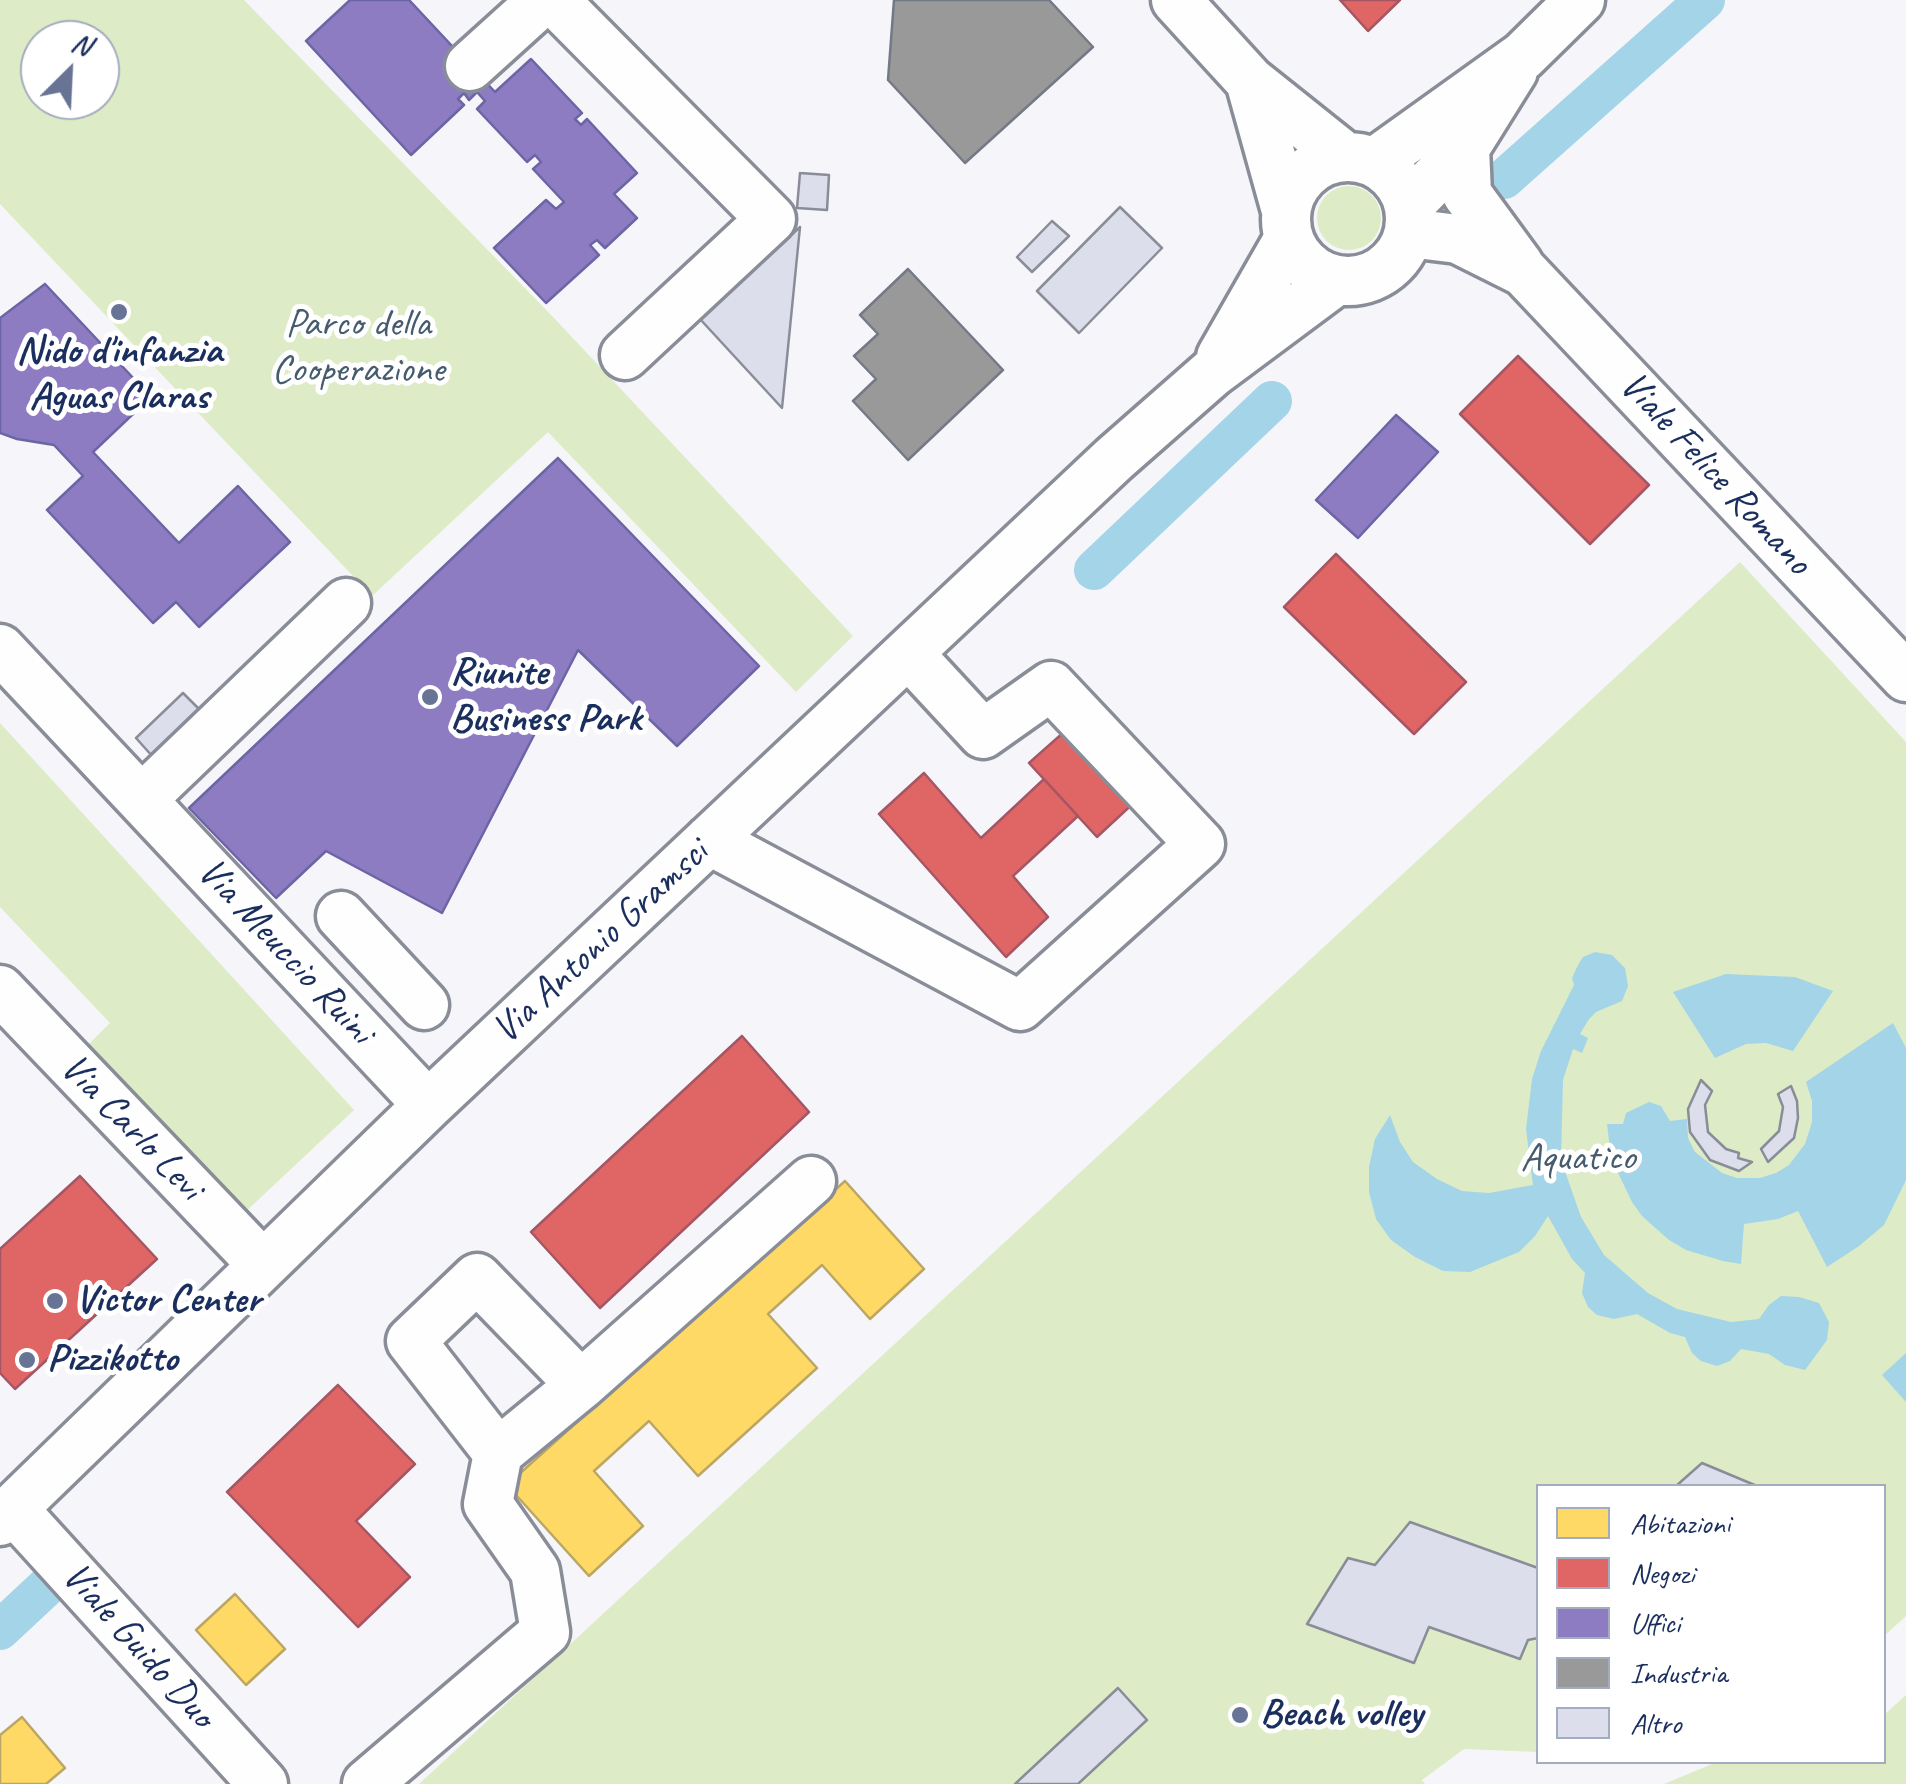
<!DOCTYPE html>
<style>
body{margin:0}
#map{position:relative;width:1906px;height:1784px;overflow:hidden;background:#f5f5fa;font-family:Caveat,sans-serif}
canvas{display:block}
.legend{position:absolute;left:1536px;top:1484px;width:350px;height:280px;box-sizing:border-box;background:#fff;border:2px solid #a4acbf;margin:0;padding:12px 18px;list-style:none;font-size:30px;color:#1b2f5e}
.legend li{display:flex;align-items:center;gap:20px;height:50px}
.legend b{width:50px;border:2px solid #a4acbf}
.north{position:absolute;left:20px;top:20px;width:100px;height:100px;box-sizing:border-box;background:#fff;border:2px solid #a4acbf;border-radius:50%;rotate:24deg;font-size:28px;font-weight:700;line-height:40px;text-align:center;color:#1b2f5e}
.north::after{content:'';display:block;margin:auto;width:35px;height:45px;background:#677495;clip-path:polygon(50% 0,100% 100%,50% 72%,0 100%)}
</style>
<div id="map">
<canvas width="1906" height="1784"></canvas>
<ul class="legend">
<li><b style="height:28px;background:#ffd966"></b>Abitazioni</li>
<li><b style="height:28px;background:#e06666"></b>Negozi</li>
<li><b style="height:28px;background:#8e7cc3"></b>Uffici</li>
<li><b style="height:28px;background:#999"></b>Industria</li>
<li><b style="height:28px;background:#dddeeb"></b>Altro</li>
</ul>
<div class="north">N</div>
</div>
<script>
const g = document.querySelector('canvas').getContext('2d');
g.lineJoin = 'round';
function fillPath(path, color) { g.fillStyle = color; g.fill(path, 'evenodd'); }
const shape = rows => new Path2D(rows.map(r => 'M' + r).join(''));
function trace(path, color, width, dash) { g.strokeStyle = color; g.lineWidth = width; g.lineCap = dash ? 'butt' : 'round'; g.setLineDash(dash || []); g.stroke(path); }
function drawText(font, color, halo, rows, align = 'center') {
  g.font = font + ' Caveat,sans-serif'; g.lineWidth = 10; g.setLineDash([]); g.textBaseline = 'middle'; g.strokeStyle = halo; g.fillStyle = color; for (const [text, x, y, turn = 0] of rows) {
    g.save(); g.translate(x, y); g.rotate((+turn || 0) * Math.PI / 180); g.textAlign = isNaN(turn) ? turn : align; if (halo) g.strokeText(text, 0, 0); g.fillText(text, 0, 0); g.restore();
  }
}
const green = shape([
 [0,0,244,0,554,318,853,636,796,692,548,432,372,596,0,204],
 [40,40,100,40,100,100,40,100],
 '1317 218a32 32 0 1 1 64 0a32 32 0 1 1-64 0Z',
 [1740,562,1906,742,1906,1616,1884,1636,1884,1486,1538,1486,1538,1752,1464,1749,1422,1780,1425,1784,419,1784],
 [0,723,354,1110,242,1215,87,1046,110,1023,0,907],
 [1906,1695,1906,1784,1664,1784,1717,1762,1884,1762,1884,1715]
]);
const water = shape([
 [1595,952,1612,955,1625,968,1628,986,1622,1001,1596,1012,1589,1019,1580,1034,1588,1038,1582,1053,1573,1049,1563,1080,1561,1160,1581,1217,1604,1255,1648,1293,1677,1309,1731,1322,1759,1319,1769,1305,1781,1296,1799,1297,1819,1303,1829,1322,1827,1340,1805,1370,1785,1365,1769,1354,1741,1349,1730,1361,1717,1366,1701,1361,1692,1353,1685,1337,1670,1333,1637,1314,1614,1319,1597,1315,1588,1307,1582,1293,1585,1273,1572,1259,1548,1216,1535,1236,1519,1252,1470,1272,1443,1271,1415,1257,1391,1240,1376,1219,1369,1192,1369,1167,1375,1139,1390,1115,1400,1142,1413,1162,1437,1179,1462,1191,1489,1193,1533,1185,1526,1129,1532,1079,1541,1051,1574,985,1572,978,1578,965,1583,957],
 [1726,974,1795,977,1833,991,1793,1051,1766,1043,1746,1044,1715,1058,1673,992],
 [1893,1023,1906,1048,1906,1180,1884,1225,1859,1246,1827,1267,1798,1211,1778,1219,1744,1224,1741,1264,1723,1261,1686,1250,1669,1240,1642,1216,1632,1202,1611,1158,1607,1124,1623,1124,1626,1113,1649,1102,1661,1106,1670,1121,1687,1119,1688,1138,1695,1152,1722,1173,1737,1178,1760,1178,1776,1173,1789,1165,1805,1144,1812,1122,1812,1101,1806,1082],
 [1906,1353,1906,1402,1882,1375]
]);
const homes = shape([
 [845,1181,924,1269,870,1319,822,1265,768,1314,817,1368,698,1476,649,1421,594,1471,643,1526,589,1576,507,1485,845,1181],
 [235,1594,285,1649,246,1685,196,1630,235,1594],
 [22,1717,65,1768,46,1784,0,1784,0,1735,22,1717]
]);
const shops = shape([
 [1340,0,1400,0,1368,31,1340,0],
 [1518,356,1649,485,1590,544,1460,414,1518,356],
 [1336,554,1466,682,1414,734,1284,607,1336,554],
 [1073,724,1140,797,1097,837,1029,763,1073,724],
 [924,773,981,838,1044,779,1078,816,1013,876,1048,917,1006,957,879,814,924,773],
 [742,1036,809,1112,600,1308,531,1232,742,1036],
 [80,1176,157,1259,15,1389,0,1373,0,1249,80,1176],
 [338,1385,415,1464,356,1521,410,1577,358,1627,227,1492,338,1385]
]);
const offices = shape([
 [350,0,409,0,495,92,531,59,582,113,575,119,581,125,587,119,637,173,614,194,637,218,605,248,597,240,590,245,599,255,546,303,494,248,546,200,556,209,564,202,533,169,541,162,535,155,527,162,477,109,485,101,477,92,469,100,464,93,458,99,464,105,411,155,306,41,350,0],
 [45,284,151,397,93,452,179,543,238,486,290,542,199,627,176,602,153,623,47,510,83,476,54,445,17,439,0,433,0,318,45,284],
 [1396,415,1438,452,1358,538,1316,500,1396,415],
 [558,458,759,666,677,746,578,650,442,913,326,851,276,898,189,808,558,458]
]);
const industry = shape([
 [894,0,1049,0,1093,47,965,163,888,80,894,0],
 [908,269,1003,370,908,460,853,401,876,379,854,356,878,334,860,315,908,269]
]);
const canal = shape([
 [1504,179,1705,0],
 [1094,570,1272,401],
 [0,1630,60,1574]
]);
const building = shape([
 [800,173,829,175,827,210,797,208,800,173],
 [1120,207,1162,248,1079,333,1037,291,1120,207],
 [1052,221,1069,236,1032,272,1017,257,1052,221],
 [800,227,782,408,700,319,800,227],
 [183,693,201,711,153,757,136,738,183,693],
 [1701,1080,1712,1091,1705,1105,1708,1132,1726,1149,1739,1153,1738,1158,1752,1162,1739,1171,1710,1160,1690,1132,1688,1109,1701,1080],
 [1791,1086,1797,1101,1798,1118,1794,1138,1768,1162,1761,1149,1779,1131,1783,1107,1778,1094,1791,1086],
 [1702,1463,1757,1486,1676,1486,1702,1463],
 [1410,1522,1538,1568,1538,1638,1528,1640,1520,1659,1429,1627,1414,1663,1307,1624,1348,1558,1375,1565,1410,1522],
 [1118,1688,1147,1720,1078,1784,1015,1784,1118,1688]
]);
const minor = shape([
 [554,0,771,219,625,355],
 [1176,0,1250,81,1344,156],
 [470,66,543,0],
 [1250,81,1285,207],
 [1465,148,1467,194,1519,265],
 '1286 219a62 62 0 1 1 124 0a62 62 0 1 1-124 0Z',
 [1375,162,1523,56,1580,0],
 [1409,205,1465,148,1513,71],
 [1409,233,1458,239,1524,272,1906,677],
 [1221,357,1288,240],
 [0,649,428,1105],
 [142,799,346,603],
 [709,840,1020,1006,1200,844,1051,686,983,734,908,653],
 [341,916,424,1005],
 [0,990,263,1265],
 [581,1385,811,1181],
 [13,1509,263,1784],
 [0,1521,428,1105,1114,459,1212,373,1337,280],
 [367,1784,545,1632,535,1571,488,1504,498,1453,581,1385,477,1278,411,1341,498,1453]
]);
const markers = [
 [119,312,10,"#677495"],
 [430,697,10,"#677495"],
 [55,1301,10,"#677495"],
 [27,1360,10,"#677495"],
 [1240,1715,10,"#677495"]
];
const parkNames = [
 ["Parco della",358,325],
 ["Cooperazione",358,371],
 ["Aquatico",1578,1159]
];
const poiNames = [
 ["Nido d'infanzia",119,352,"center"],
 ["Aguas Claras",119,398,"center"],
 ["Riunite",450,674],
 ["Business Park",450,720],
 ["Victor Center",75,1301],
 ["Pizzikotto",47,1360],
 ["Beach volley",1260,1715]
];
const streetNames = [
 ["Viale Felice Romano",1715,474,47],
 ["Via Antonio Gramsci",601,942,-43],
 ["Via Meuccio Ruini",285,952,47],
 ["Via Carlo Levi",131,1128,46],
 ["Viale Guido Duo",138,1646,48]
];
fillPath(green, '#ddecc6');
fillPath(water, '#a3d4e8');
fillPath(homes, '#ffd966');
trace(homes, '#bba664', 2.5);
fillPath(shops, '#e06666');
trace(shops, '#a55664', 2.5);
fillPath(offices, '#8e7cc3');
trace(offices, '#6c65a5', 2.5);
fillPath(industry, '#999');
trace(industry, '#737987', 2.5);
trace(canal, '#a3d4e8', 40);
fillPath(building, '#dddeeb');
trace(building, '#898d98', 2.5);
trace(minor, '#898d98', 55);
trace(minor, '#fefefe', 48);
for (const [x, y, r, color] of markers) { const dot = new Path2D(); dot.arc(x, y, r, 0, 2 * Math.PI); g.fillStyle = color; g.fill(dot); trace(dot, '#fff', 4); }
drawText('40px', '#465c6e', '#fff', parkNames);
drawText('bold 40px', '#1b2f5e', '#fff', poiNames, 'left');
drawText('40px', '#1b2f5e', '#fff', streetNames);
</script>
